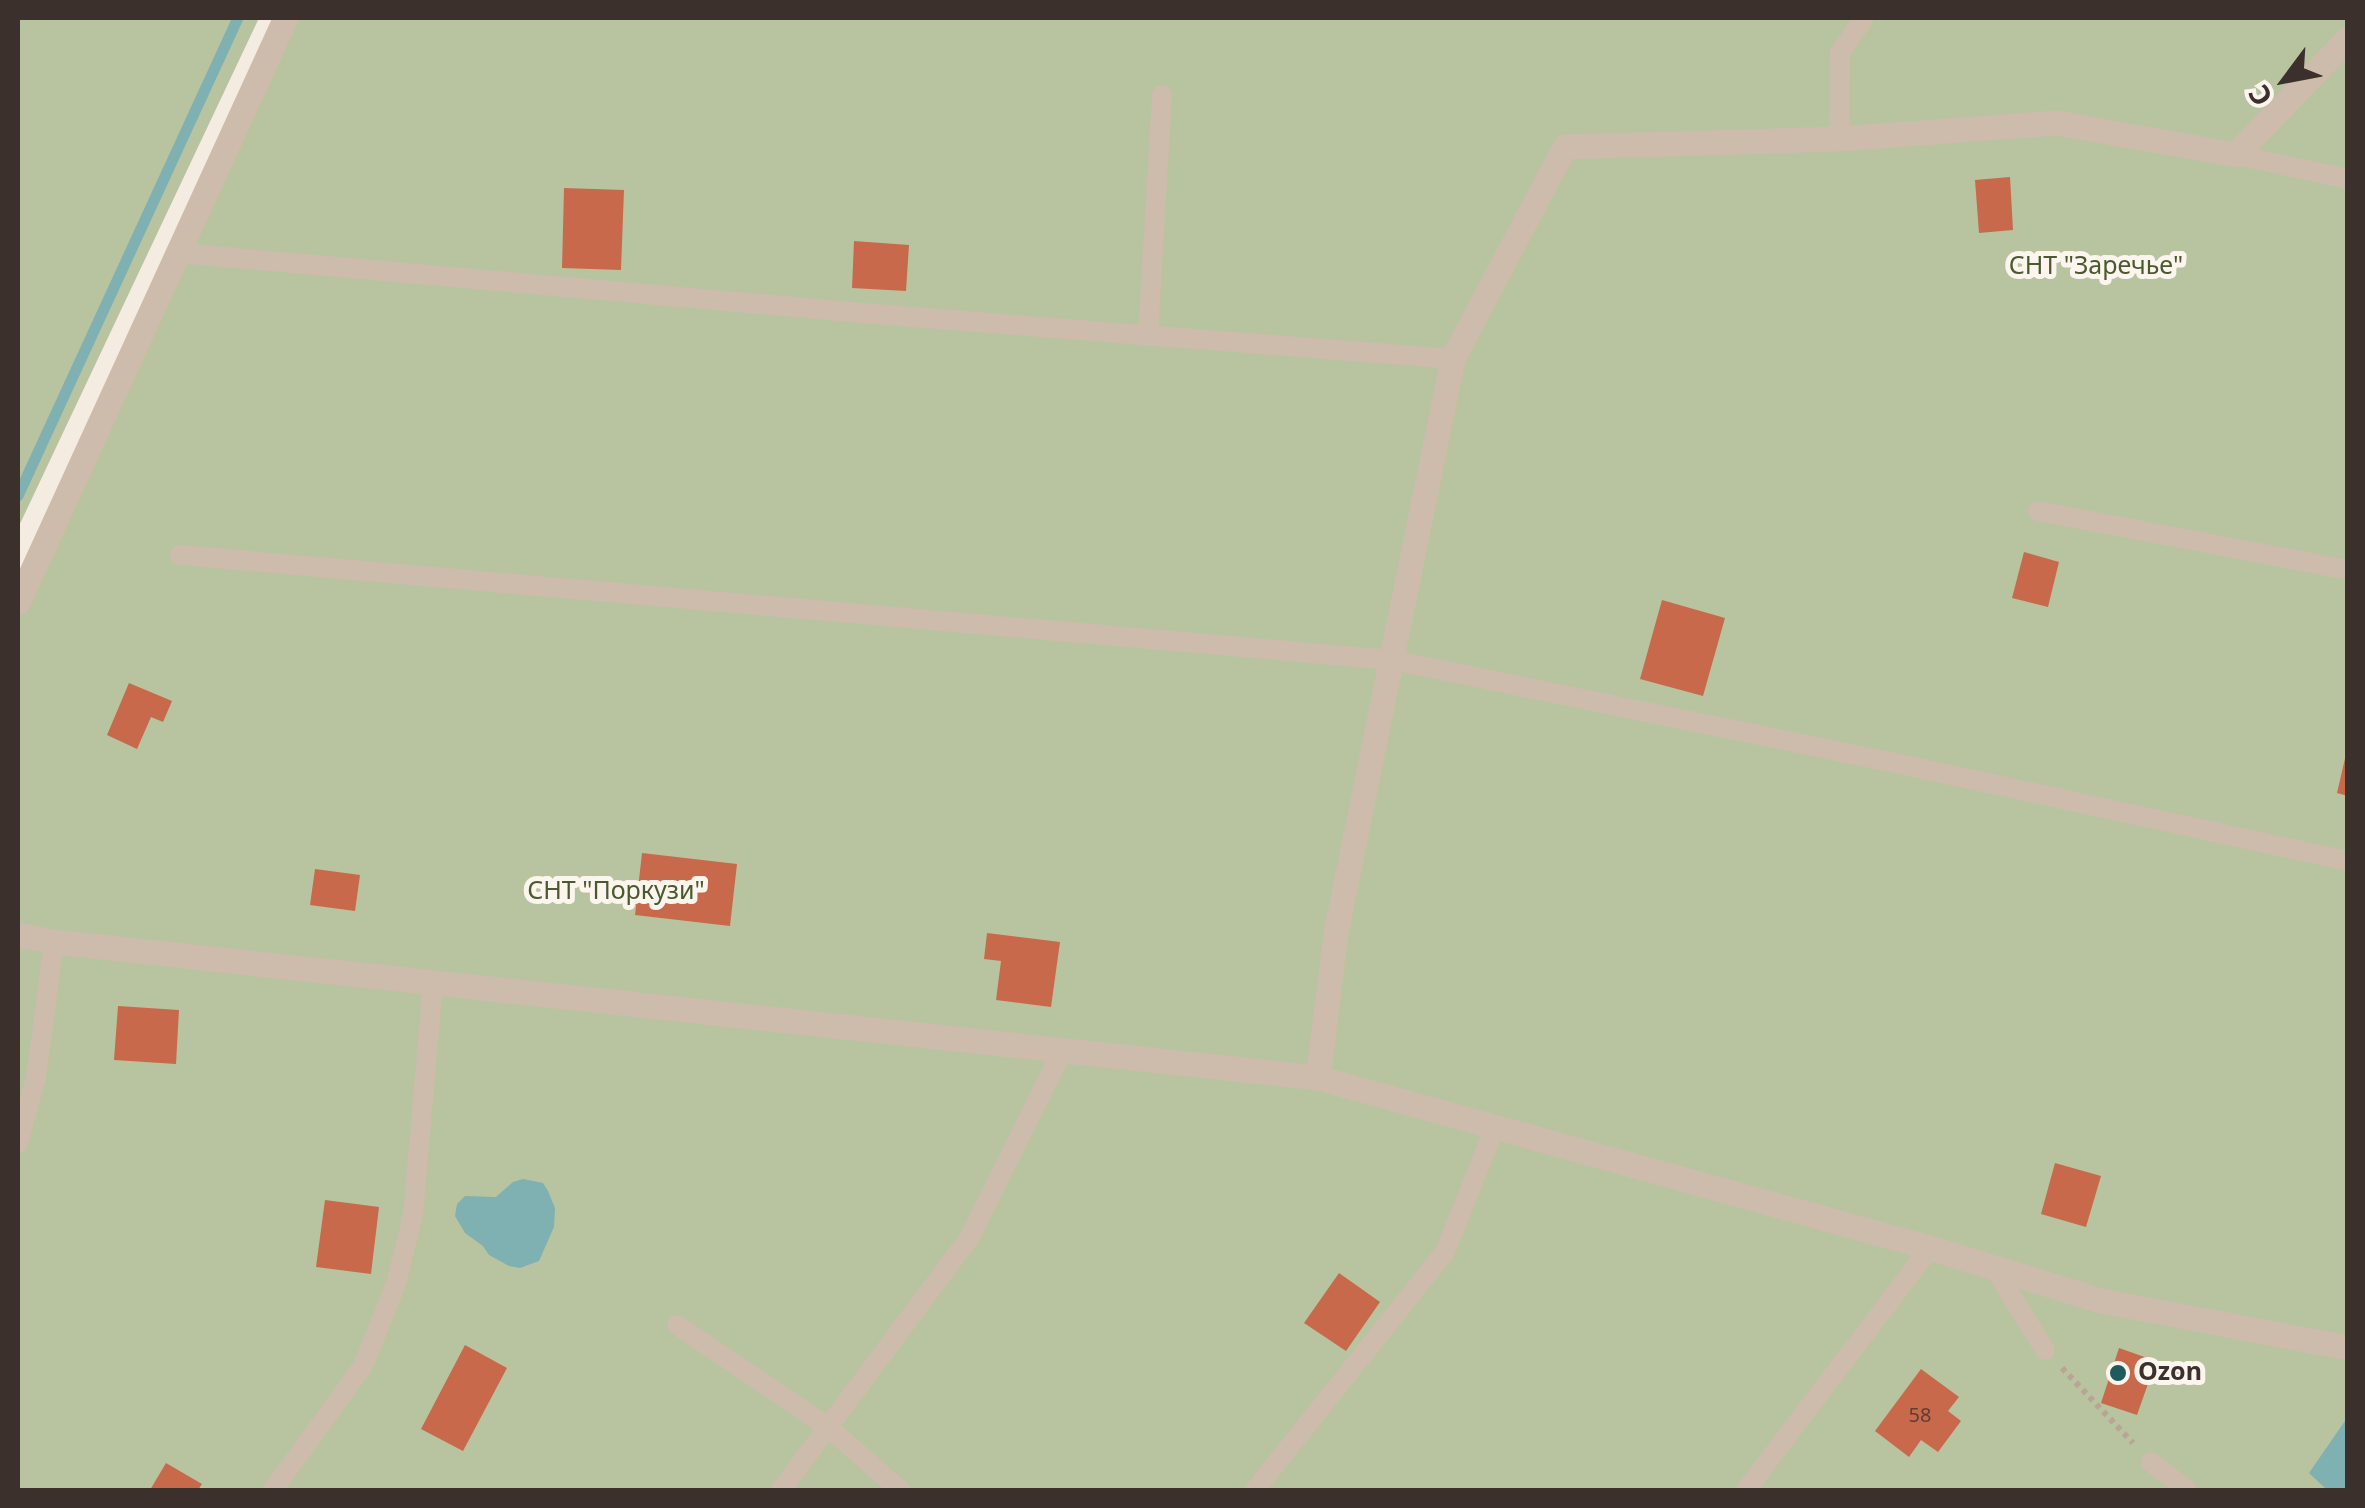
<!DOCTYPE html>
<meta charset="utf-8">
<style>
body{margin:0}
#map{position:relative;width:2365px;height:1508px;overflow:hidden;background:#f4ebe1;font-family:"Noto Sans",sans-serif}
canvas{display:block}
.frame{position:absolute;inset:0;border:20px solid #3b302b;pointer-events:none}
.north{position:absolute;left:2235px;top:30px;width:100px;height:100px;-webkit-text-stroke:8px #fbf5ee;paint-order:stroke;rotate:238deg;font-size:28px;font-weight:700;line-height:40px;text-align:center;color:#3b302b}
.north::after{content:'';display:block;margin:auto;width:35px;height:45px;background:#3b302b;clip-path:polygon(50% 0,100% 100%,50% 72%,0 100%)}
</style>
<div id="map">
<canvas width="2365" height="1508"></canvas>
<div class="frame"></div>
<div class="north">С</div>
</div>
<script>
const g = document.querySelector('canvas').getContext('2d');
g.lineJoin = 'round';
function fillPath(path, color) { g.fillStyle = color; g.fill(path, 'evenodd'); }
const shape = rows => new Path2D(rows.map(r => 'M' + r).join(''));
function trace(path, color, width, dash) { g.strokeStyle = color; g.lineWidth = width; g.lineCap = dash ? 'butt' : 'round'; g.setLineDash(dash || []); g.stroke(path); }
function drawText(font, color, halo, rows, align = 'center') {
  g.font = font + ' "Noto Sans",sans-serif'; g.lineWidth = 10; g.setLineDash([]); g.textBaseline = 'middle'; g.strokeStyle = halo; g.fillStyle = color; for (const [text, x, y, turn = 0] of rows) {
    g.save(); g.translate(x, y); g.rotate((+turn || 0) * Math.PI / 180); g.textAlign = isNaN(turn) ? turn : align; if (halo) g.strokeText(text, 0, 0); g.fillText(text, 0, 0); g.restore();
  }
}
const green = shape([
 [18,18,259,18,18,528],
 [286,18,2347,18,2347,1490,18,1490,18,603]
]);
const water = shape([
 [523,1179,543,1183,548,1191,555,1208,554,1227,539,1261,520,1268,509,1266,489,1255,483,1246,465,1233,455,1216,457,1204,465,1196,496,1197,513,1182],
 [2347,1418,2347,1490,2327,1490,2309,1473]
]);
const stream = shape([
 [18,496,238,18]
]);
const building = shape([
 [2010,177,2013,230,1979,233,1975,180],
 [564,188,624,190,621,270,562,268],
 [854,241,909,245,906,291,852,288],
 [2024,552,2059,562,2048,607,2012,598],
 [1662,600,1725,618,1703,696,1640,679],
 [129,683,172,701,163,722,151,717,137,749,107,735],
 [2346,754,2348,755,2348,796,2337,793],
 [642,853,737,864,730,926,635,915],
 [315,869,360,875,355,911,310,905],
 [987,933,1060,942,1051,1007,996,1000,1001,961,984,959],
 [118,1006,179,1010,176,1064,114,1060],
 [2055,1163,2101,1176,2086,1227,2041,1214],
 [325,1200,379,1207,371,1274,316,1267],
 [1339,1273,1380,1302,1346,1351,1304,1323],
 [465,1345,507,1368,463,1451,421,1429],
 [2119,1348,2156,1361,2137,1415,2101,1403],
 [1921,1369,1959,1397,1948,1411,1961,1421,1938,1452,1921,1440,1909,1457,1875,1431],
 [166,1463,202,1484,198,1490,150,1490]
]);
const path = shape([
 [2062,1368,2133,1443]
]);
const service = shape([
 [1839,139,1840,53,1864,18],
 [2236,155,2348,179],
 [178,253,874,314,1453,359],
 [1148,336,1162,95],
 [2038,511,2348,570],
 [180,555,1392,660,1900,764,2348,861],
 [18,1143,36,1078,54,942],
 [1996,1271,2045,1350],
 [677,1325,828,1427,900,1490],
 [2151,1462,2187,1490],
 [273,1490,363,1366,396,1284,413,1215,433,983],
 [781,1490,970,1237,1062,1051],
 [1255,1490,1445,1252,1495,1127],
 [1746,1490,1930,1248]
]);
const minor = shape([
 [18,603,286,18],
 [18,935,54,942,1318,1078,1930,1248,2101,1301,2348,1348],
 [1318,1078,1336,933,1453,359,1565,147,1839,139,2057,123,2236,155,2348,39]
]);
const markers = [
 [2118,1373,10,"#1f5a5e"]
];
const numberNames = [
 ["58",1920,1416]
];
const parkNames = [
 ["СНТ \"Заречье\"",2096,267],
 ["СНТ \"Поркузи\"",616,892]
];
const poiNames = [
 ["Ozon",2138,1373]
];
fillPath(green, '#b8c4a0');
fillPath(water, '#7fb0b2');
trace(stream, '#7fb0b2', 11);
fillPath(building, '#c8694b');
trace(path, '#b9a596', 6, [5, 5]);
trace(service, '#cdbbac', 20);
trace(minor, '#cdbbac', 25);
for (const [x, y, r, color] of markers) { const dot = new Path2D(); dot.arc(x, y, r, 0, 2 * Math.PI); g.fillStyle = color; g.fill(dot); trace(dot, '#fbf5ee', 4); }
drawText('20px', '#5e3e33', null, numberNames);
drawText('25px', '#4a5a2e', '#fbf5ee', parkNames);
drawText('bold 25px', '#3b302b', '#fbf5ee', poiNames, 'left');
</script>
